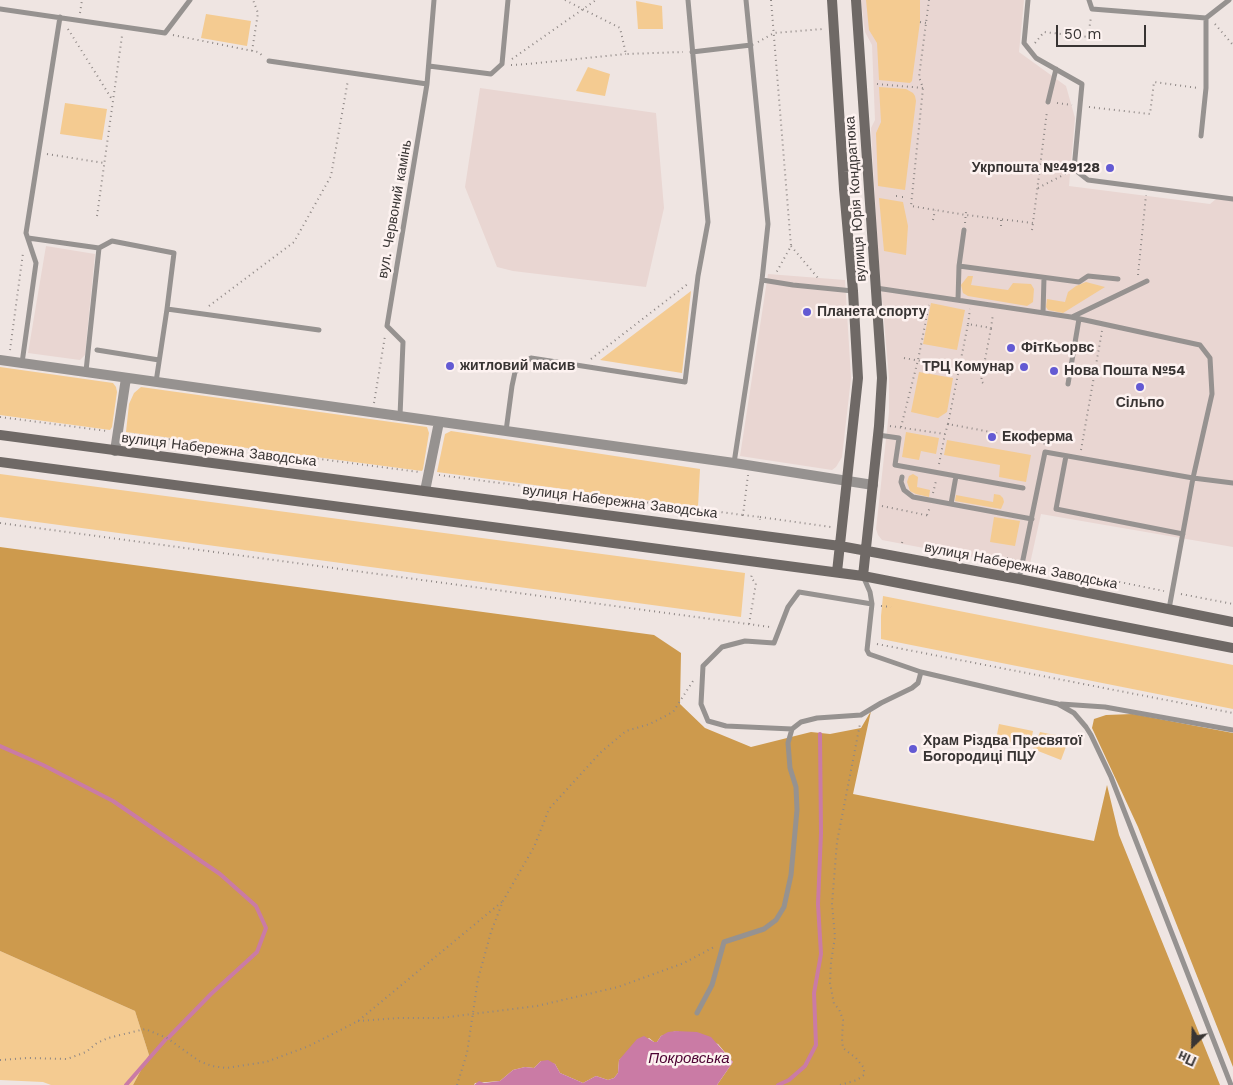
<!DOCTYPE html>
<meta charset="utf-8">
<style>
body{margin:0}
#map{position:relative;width:1233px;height:1085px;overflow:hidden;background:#efe5e2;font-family:"Work Sans",sans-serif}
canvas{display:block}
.north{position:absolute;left:1168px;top:1020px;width:50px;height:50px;-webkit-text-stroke:4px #fdf2f0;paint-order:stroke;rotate:204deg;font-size:14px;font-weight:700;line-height:20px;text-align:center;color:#383433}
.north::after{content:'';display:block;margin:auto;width:18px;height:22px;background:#383433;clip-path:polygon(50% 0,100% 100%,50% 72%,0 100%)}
.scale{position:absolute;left:1056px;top:25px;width:90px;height:22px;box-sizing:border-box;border:2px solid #383433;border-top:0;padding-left:6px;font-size:15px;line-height:18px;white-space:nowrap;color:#383433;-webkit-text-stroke:4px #fdf2f0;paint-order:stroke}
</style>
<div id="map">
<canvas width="1233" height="1085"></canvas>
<div class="north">Пн</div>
<div class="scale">50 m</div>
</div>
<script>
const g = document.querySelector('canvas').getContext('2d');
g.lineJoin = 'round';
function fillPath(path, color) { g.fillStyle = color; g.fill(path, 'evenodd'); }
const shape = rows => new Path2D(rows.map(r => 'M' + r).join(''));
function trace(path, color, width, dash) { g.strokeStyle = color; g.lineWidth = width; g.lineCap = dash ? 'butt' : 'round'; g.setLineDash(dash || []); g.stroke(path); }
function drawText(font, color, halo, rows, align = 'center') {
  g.font = font + ' "Work Sans",sans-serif'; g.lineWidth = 5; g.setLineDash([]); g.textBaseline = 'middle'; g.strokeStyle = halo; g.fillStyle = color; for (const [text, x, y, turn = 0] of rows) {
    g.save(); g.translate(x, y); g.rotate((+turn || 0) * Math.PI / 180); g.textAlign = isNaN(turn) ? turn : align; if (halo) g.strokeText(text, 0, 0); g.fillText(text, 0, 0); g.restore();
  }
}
const built = shape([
 [861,0,1024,0,1019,52,1066,86,1075,118,1069,186,1210,204,1216,199,1233,201,1233,547,1041,514,1029,568,882,540,878,535,876,529,889,412,889,378,878,252,871,128,875,120,872,45,865,32],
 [480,88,656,113,664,208,646,287,513,271,497,267,465,187],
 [46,246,95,254,85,355,80,360,28,353],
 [768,274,845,280,851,378,842,457,836,467,832,470,740,456]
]);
const green = shape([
 [866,0,920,0,920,22,912,81,910,83,879,80,877,43,869,30],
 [636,1,662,6,663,29,638,29],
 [206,14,251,21,247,46,201,38],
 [588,67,610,74,605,96,576,91],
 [879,87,906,89,913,93,915,96,916,101,905,190,878,186,876,133,881,122],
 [65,103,107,109,102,140,60,134],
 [879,198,903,202,908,226,906,255,884,251],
 [968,276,973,276,971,285,1008,290,1013,283,1031,284,1034,289,1033,302,1027,306,968,296,963,293,961,285],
 [1086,282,1105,287,1063,313,1048,310,1046,307,1047,299,1065,302,1068,292,1076,286],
 [691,291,682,373,600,360],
 [931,303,965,310,957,350,923,344],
 [0,367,113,383,116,387,117,392,112,427,110,430,0,415],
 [919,372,953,378,947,412,938,418,911,412],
 [141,387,427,427,429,433,423,469,422,471,126,432,129,404,134,393],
 [451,431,700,469,698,507,437,472,445,434],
 [906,432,939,438,936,454,921,451,919,460,902,457],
 [947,440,1031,455,1026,482,999,477,1000,465,944,455],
 [0,474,745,573,741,617,0,517],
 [913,474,918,477,917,487,930,490,929,497,916,494,910,491,907,482,909,476],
 [994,494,1000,495,1003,498,1004,502,1001,509,955,501,956,495,993,502],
 [994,517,1020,521,1015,546,990,542],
 [883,596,1233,665,1233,709,881,639,881,616],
 [999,724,1033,731,1030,747,996,740],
 [1040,732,1060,736,1067,744,1061,760,1033,749],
 [0,951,135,1011,149,1055,133,1085,51,1085,43,1082,0,1080]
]);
const forest = shape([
 [0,547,654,635,681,653,680,704,705,728,751,747,811,732,830,734,861,728,871,711,853,794,1094,841,1107,785,1119,835,1220,1085,717,1085,733,1062,718,1044,676,1031,661,1036,657,1042,654,1042,649,1038,619,1060,618,1073,614,1078,608,1080,596,1076,583,1083,560,1073,555,1064,541,1061,534,1068,525,1067,513,1070,500,1081,475,1083,474,1085,133,1085,149,1055,135,1011,0,951],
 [1133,714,1233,733,1233,1067,1138,827,1092,728,1094,719,1106,715]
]);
const water = shape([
 [676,1031,697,1032,711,1037,733,1062,717,1085,474,1085,479,1081,484,1083,500,1081,513,1070,525,1067,534,1068,541,1061,548,1060,555,1064,560,1073,583,1083,596,1076,608,1080,614,1078,618,1073,619,1060,637,1039,644,1036,654,1042,657,1042,661,1036,668,1032]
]);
const stream = shape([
 [0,746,43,765,113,801,220,874,256,906,266,928,257,952,211,994,168,1038],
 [126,1085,166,1039],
 [778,1085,789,1080,805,1066,816,1045,814,993,821,954,818,904,821,833,820,734]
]);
const path = shape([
 [565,0,620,28,626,54,683,52],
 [771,0,791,246,776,273],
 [929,0,919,77,923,88,911,206,966,215,1033,223,1047,111],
 [80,13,82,0],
 [920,22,926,23],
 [1215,24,1233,45],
 [68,29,113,101],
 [173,35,258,52,263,56],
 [758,42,774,33,823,29],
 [1035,43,1044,32,1088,37,1091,17],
 [252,51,258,13,253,0],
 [512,59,596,0],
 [511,65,528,64,626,54],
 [877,84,923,88],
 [1057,103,1072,105],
 [1089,107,1150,114,1154,82,1198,88],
 [47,154,104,163],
 [1038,188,1067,173],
 [896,196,899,196],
 [902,197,905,197],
 [97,216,122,36],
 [933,220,935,210],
 [965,223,966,212],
 [1001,226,1001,219],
 [1032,230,1033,223],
 [791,246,818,278],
 [1138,275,1146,195],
 [209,306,294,242,331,176,348,80],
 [968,324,970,309],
 [10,350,23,253],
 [904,358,987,373],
 [591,359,689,283],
 [983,383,981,381,991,328],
 [374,403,385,336],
 [0,417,107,431],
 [948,424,968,324,991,328,993,314],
 [890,426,945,434,948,424,1044,442,1044,445],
 [901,427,918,360,929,305],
 [129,434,419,472],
 [1081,450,1102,331],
 [939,464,945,434],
 [439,475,743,515],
 [748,475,743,515,760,517,760,520],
 [933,493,936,481],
 [882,506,930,516],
 [927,515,930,507],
 [760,517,831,527],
 [0,523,770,627],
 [902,543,903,539],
 [1007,558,1015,560],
 [1031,564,1164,591],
 [1181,594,1233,604],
 [881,606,891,607],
 [749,624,756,583,751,578,752,574],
 [877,644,1233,713],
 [358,1021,399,1018,440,1018,537,1006,618,987,684,963,714,947],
 [0,1060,27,1058,67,1059,86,1052,97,1043,108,1038,145,1029,167,1038,199,1061,212,1066,226,1068,266,1062,309,1046,358,1021,503,901],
 [457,1085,467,1053,478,979,491,932,503,901,534,847,549,809,600,753,626,731,650,724,673,712,693,681],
 [840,1085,857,1080,864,1075,864,1068,856,1058,843,1048,842,1039,843,1020,839,1009,834,1004,830,983,831,962,835,937,832,904,837,842,860,724]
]);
const service = shape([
 [1028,0,1024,43,1036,58,1082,84,1074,169,1088,180,1233,199],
 [1089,0,1092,9,1206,18,1229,0],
 [0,9,165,33,190,0],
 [692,52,751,45],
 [269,61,427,84],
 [429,66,491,74,502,64,508,0],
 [1048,102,1056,69],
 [1201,136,1206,88,1206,18],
 [28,238,99,248,112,241,174,253,167,309],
 [959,266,1079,282,1088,276,1118,279],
 [762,280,793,285,853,291],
 [876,288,1071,317,1200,345,1210,358,1212,394,1193,478,1169,609],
 [958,300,959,266,964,230],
 [1043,313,1044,278],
 [1072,317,1147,281],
 [97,350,159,360],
 [22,363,36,263,26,233,60,17],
 [86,371,99,248],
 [156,382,167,309,319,330],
 [1068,384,1079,319],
 [400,416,403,342,387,326,427,84,434,0],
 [506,431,512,386,515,372,531,358,685,382,698,276,708,222,688,0],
 [878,435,899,438,895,465,1023,488],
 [1066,456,1056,509,1183,534],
 [734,463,762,280,768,224,746,0],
 [902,477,901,482,904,490,913,497,1032,519],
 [951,504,956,476],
 [863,576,870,592,872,604,867,650,869,654,921,672,1058,704,1074,713,1086,727,1091,735,1111,777,1231,1085],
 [1019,579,1045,452,1193,478,1233,483],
 [872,604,799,592,788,607,774,643,745,641,722,647,703,666,701,704,708,721,726,726,792,729,801,722,817,718,861,715,881,703,912,688,918,683,921,672],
 [1061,704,1105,707,1233,730],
 [697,1013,712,985,724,942,764,929,776,920,784,907,791,875,797,810,796,787,790,768,788,743,792,729]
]);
const minor = shape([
 [0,360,734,463,873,485],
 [115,451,126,378],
 [425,491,439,422]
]);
const secondary = shape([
 [832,0,844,189,853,291,858,378,837,572],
 [856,0,882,378,879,426,863,576],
 [843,167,867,166],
 [0,435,840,546,1019,579,1233,622],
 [0,462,863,576,1233,648]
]);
const markers = [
 [1110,168,5,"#635ad3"],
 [807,312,5,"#635ad3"],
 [1011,348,5,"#635ad3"],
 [450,366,5,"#635ad3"],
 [1024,367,5,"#635ad3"],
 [1054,371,5,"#635ad3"],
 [1140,387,5,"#635ad3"],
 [992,437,5,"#635ad3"],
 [913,749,5,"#635ad3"]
];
const poiNames = [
 ["Укрпошта №49128",1100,168,"right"],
 ["Планета спорту",817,312],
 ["ФiтКьорвс",1021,348],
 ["житловий масив",460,366],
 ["ТРЦ Комунар",1014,367,"right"],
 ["Нова Пошта №54",1064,371],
 ["Сільпо",1140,403,"center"],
 ["Екоферма",1002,437],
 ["Храм Різдва Пресвятої",923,741],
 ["Богородиці ПЦУ",923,757]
];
const streetNames = [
 ["вулиця Юрія Кондратюка",856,199,-94],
 ["вул. Червоний камінь",395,209,-80],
 ["вулиця Набережна Заводська",219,450,7],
 ["вулиця Набережна Заводська",620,502,7],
 ["вулиця Набережна Заводська",1021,566,11]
];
const waterNames = [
 ["Покровська",689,1059]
];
fillPath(built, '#e9d6d2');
fillPath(green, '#f4cb91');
fillPath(forest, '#cd9a4d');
fillPath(water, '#ca7ba5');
trace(stream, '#ca7ba5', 4);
trace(path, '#8e8785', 2, [1, 4]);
trace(service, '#969290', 5);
trace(minor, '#969290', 10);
trace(secondary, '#6f6966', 10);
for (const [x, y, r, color] of markers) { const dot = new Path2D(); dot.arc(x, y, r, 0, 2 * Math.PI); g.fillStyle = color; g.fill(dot); trace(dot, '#fdf2f0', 2); }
drawText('bold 14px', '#383433', '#fdf2f0', poiNames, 'left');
drawText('14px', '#383433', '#fdf2f0', streetNames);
drawText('italic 15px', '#4d0333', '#fdf2f0', waterNames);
</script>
